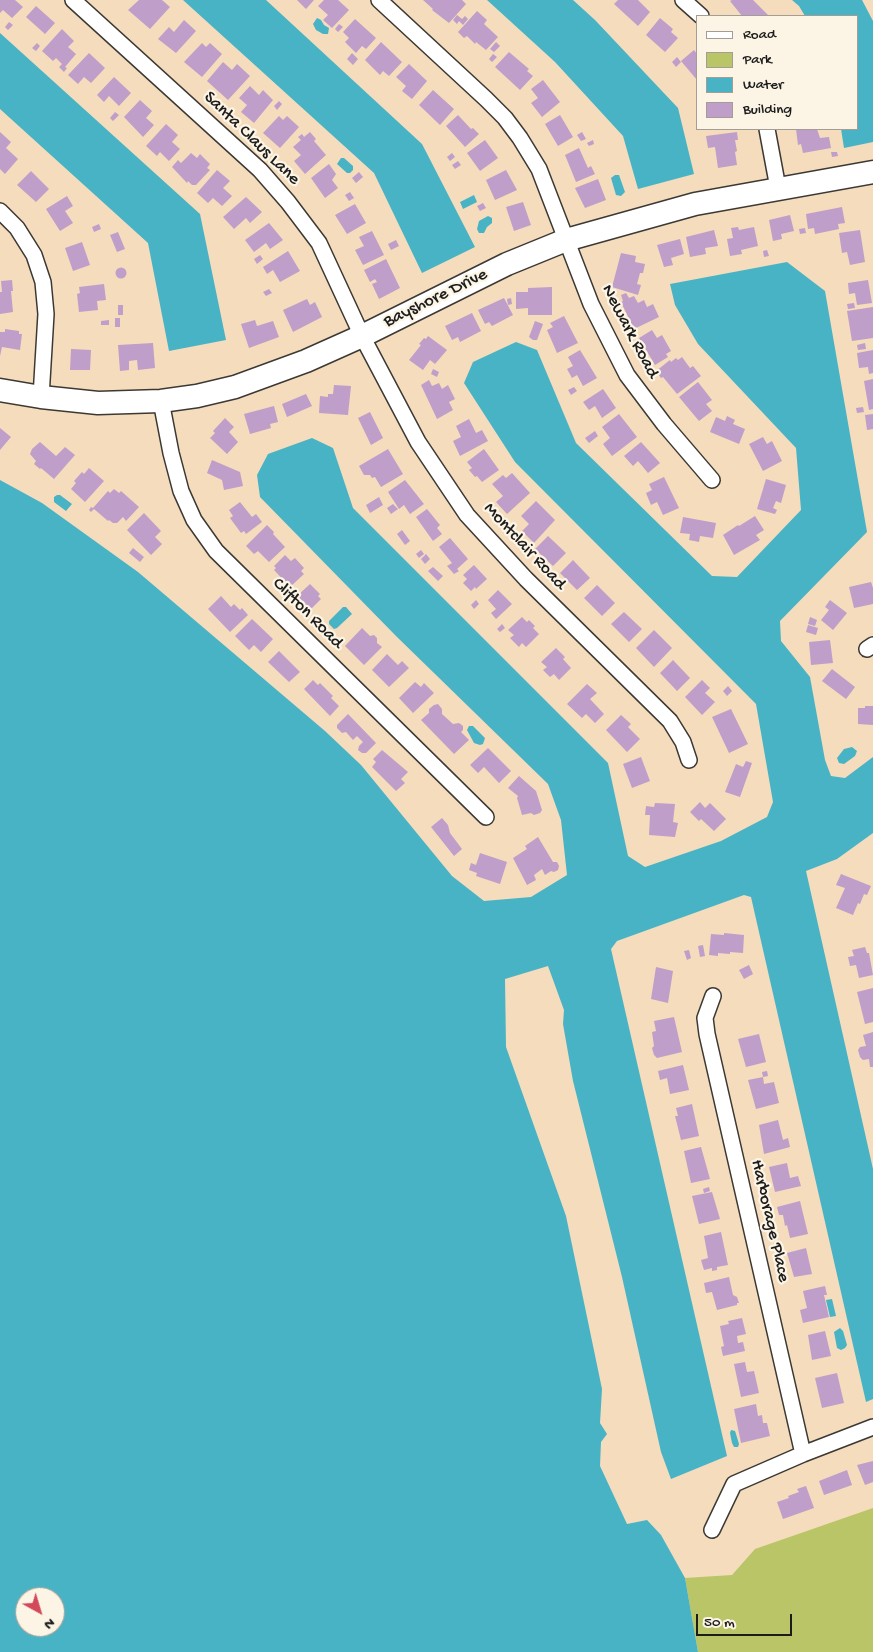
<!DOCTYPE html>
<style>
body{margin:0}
#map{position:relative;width:873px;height:1652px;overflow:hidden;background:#f4dcbd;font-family:"Gochi Hand",sans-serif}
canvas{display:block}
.legend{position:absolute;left:696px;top:15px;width:162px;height:115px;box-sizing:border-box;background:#fcf5e5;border:1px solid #a29e95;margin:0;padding:6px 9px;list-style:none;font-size:15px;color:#1c1c1c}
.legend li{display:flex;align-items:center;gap:10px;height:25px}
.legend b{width:25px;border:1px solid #a29e95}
.north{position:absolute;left:15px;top:1587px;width:50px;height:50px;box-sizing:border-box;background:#fcf5e5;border:1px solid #a29e95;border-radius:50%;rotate:141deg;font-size:14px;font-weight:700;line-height:20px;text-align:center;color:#1c1c1c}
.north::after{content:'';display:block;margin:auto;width:18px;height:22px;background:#d1495b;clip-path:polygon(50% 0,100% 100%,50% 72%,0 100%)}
.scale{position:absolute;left:696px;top:1614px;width:96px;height:22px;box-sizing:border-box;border:2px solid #1c1c1c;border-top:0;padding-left:6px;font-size:15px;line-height:18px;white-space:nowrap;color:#1c1c1c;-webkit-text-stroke:4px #fcf5e5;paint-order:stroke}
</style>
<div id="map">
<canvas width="873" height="1652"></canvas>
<ul class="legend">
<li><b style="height:6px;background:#fff"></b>Road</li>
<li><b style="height:14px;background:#b9c567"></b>Park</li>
<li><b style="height:14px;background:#48b3c5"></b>Water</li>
<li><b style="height:14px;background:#bf9eca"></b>Building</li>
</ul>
<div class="north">N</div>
<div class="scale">50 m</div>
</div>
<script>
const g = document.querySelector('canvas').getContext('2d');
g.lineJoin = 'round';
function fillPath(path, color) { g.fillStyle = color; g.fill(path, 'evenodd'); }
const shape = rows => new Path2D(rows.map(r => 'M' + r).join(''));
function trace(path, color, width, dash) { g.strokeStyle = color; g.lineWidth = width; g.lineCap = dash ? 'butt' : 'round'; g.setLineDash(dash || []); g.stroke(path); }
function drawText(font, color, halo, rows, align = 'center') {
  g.font = font + ' "Gochi Hand",sans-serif'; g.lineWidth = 4.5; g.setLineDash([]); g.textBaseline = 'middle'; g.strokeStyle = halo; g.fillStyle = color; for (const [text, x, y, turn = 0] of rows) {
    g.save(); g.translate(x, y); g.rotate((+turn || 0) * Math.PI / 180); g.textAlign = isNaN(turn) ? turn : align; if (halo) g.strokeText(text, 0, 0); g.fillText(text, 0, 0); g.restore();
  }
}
const green = shape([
 [873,1508,873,1652,698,1652,685,1578,732,1575,755,1549]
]);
const water = shape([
 [183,0,266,0,422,144,475,247,422,273,374,173],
 [487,0,573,0,595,20,678,108,694,174,638,189,623,136,555,62],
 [792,0,862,0,873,21,873,142,844,148,841,129,857,129,857,16,805,16,799,6],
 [317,18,321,20,324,25,329,28,328,34,323,34,316,30,313,24],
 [0,33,200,214,226,340,169,351,148,243,0,109],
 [341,158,344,158,353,166,353,170,350,173,347,173,337,164],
 [615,175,619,175,625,192,621,196,616,195,611,178],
 [474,195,477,202,463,209,460,202],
 [488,216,492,218,492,223,487,227,484,233,479,233,477,229,479,221],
 [787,262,825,291,867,532,780,621,781,641,810,677,825,760,831,776,845,778,873,757,873,833,837,859,806,871,873,1169,873,1399,866,1402,751,897,744,895,617,941,611,949,727,1456,671,1479,661,1452,622,1277,573,1081,563,1024,564,1010,548,966,505,979,506,1047,566,1216,602,1389,600,1423,607,1434,601,1442,600,1466,627,1524,647,1520,661,1535,685,1578,698,1652,0,1652,0,480,42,503,138,572,325,731,361,765,452,876,484,901,531,897,567,875,561,820,548,784,396,636,260,497,257,475,268,454,312,438,333,448,353,508,608,763,628,856,645,867,721,841,767,817,773,802,756,704,515,462,464,383,473,362,516,342,537,350,576,443,712,576,737,577,801,510,796,448,698,344,675,305,670,284],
 [25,1597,55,1597,55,1627,25,1627],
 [57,495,60,495,72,504,66,511,54,502,54,497],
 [343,607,346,607,352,614,337,628,334,629,329,624,329,621],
 [469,726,473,726,485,738,483,744,480,745,474,743,467,730],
 [852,747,857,751,855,756,844,764,839,763,837,758,844,749],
 [832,1299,836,1316,830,1317,826,1300],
 [840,1328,843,1331,847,1345,845,1348,841,1350,837,1348,834,1332],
 [731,1430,735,1431,736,1434,739,1444,738,1447,734,1447,732,1443,730,1433]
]);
const building = shape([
 [0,0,15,0,23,7,12,18,3,10,0,13],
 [139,0,162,0,170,7,150,29,128,10],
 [297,0,314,0,306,9],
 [324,0,338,0,349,10,332,28,323,20,328,15,318,6],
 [423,0,462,0,466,4,449,23,432,10,433,9],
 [618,0,638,0,650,12,638,26,614,4],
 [732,0,753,0,769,16,742,16,730,1],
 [36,6,55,23,45,34,26,17],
 [477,11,487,20,484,24,498,37,486,50,476,42,475,44,467,36,464,38,458,32],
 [457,15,462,19,465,16,468,19,463,25,459,21,457,24,453,20],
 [660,18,673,29,671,32,678,38,665,52,646,35],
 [355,19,376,38,366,49,362,46,356,53,345,42,349,38,343,32],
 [184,20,196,31,176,53,158,39,169,27,174,32],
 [9,22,13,25,8,30,5,27],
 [339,24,343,27,338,32,335,29],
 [62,29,74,41,68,47,76,54,65,67,67,68,64,72,59,67,62,64,56,58,53,61,42,51],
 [381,42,402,62,389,76,383,71,380,75,365,60],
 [496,42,500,46,494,52,490,49],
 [37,43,40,46,36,51,32,48],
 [202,43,206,47,210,43,222,54,202,77,184,62],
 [694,50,697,54,697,80,681,61],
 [509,52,529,69,527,71,533,76,520,90,495,67],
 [89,53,105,68,91,83,84,77,78,84,68,75],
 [352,53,358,59,353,65,347,59],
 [493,54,497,57,492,62,489,59],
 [677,57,681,62,676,67,672,62],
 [223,62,232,70,237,64,250,76,228,100,207,81],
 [409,64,427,81,412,99,402,91,406,86,396,77],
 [114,77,131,93,119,106,109,96,104,102,97,95],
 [543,80,560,102,542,117,531,103,538,98,531,89],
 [250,86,259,95,263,90,273,100,254,123,241,112,247,105,239,98],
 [433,90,454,109,440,125,419,105],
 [140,100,152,111,146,118,154,125,143,137,124,117],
 [279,101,282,104,277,110,274,106],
 [115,112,119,115,113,121,110,118],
 [458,115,471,129,473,128,479,134,465,147,446,126],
 [560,115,573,137,558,146,545,124],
 [279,116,283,120,287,116,299,127,280,148,263,133],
 [166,124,178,135,172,142,180,149,169,161,160,152,157,156,146,146],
 [796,129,817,129,820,138,829,137,831,148,803,153,801,144,798,145],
 [0,132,11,142,6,148,18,159,5,174,0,169],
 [310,132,316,139,314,141,326,155,305,174,294,161,301,155,293,147,301,140,298,137,302,134,304,137],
 [582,132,586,139,581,141,577,135],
 [737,132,738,140,735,140,737,151,735,152,737,165,718,168,715,147,708,148,706,136],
 [485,140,498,158,480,171,467,153],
 [593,140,594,144,589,146,587,143],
 [579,148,588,168,591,166,595,174,576,182,565,155],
 [831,152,837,152,838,156,832,157],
 [191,153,197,158,200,154,210,164,207,168,210,170,196,185,192,185,188,181,187,183,172,167,178,160,181,163],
 [452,153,455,157,450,161,447,157],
 [458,161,461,165,455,169,452,165],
 [329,164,336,174,332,180,338,188,325,198,311,178],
 [217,170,230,181,223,188,232,196,222,206,213,198,208,203,197,193],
 [506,170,517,190,495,200,486,180],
 [31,171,49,189,36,202,17,185],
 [359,172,363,177,356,183,352,178],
 [598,179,606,200,585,208,575,188],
 [350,192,354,198,349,201,345,195],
 [67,196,73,206,65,211,73,223,60,231,46,209],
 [246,197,262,212,250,223,246,218,234,229,223,217],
 [523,202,531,225,514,231,506,207],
 [483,203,486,208,480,211,477,206],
 [355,204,366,223,347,234,335,215],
 [842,207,845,223,838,224,839,229,815,234,814,228,808,229,806,214],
 [790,215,794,231,781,234,782,239,773,241,769,220],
 [269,223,283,240,270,249,266,243,254,252,245,240],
 [99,224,101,229,94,232,92,227],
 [738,227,739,230,754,227,758,246,741,250,742,254,730,256,727,239,733,238,731,228],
 [805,228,806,233,800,234,799,229],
 [714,230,718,246,705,248,706,254,690,257,686,237],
 [860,230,865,262,850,265,847,252,842,253,839,233],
 [372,231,384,255,363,265,355,250,364,246,359,237],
 [118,232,125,249,117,252,110,235],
 [680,239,684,254,671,258,673,265,664,267,657,245],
 [396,240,399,246,391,250,388,244],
 [82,242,90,265,73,271,65,248],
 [767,250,769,256,764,257,763,251],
 [288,251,300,271,280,282,273,270,267,274,263,267],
 [621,253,636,256,635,262,645,264,643,273,640,273,637,284,641,285,638,295,612,287],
 [260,255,263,259,257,264,254,259],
 [386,259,400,288,379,299,372,284,377,282,375,279,370,282,364,270],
 '115.5 273a5.5 5.5 0 1 1 11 0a5.5 5.5 0 1 1-11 0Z',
 [12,280,13,291,11,291,13,312,0,314,0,292,2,292,1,281],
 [868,280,872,303,857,305,855,293,849,294,848,283],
 [104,284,106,300,97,301,98,310,79,312,77,294,80,293,79,287],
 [552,287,552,315,528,315,528,308,516,309,516,292,528,292,528,288],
 [269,289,272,293,266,296,263,292],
 [626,293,629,298,634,296,638,303,644,300,647,307,653,304,659,317,634,329,621,302,623,301,621,295],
 [504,298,513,315,492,326,489,322,485,324,478,310],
 [511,298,512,304,508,305,507,299],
 [307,299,310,305,315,302,322,317,293,332,283,310],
 [854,303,855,308,848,309,847,304],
 [118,305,123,305,123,315,118,315],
 [873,307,873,338,852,341,847,311],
 [472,313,481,331,460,342,458,337,452,340,445,326],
 [564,316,578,343,557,353,547,330,553,327,550,323],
 [115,318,120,318,120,327,115,327],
 [109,320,109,325,101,325,101,321],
 [255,320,257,326,273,321,279,337,249,348,241,324],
 [535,321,543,324,537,340,533,340,529,337],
 [5,329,19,331,19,334,22,334,20,350,2,347,0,356,0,332,5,332],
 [652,330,657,338,662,335,671,351,666,354,668,357,655,365,639,338],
 [428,336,447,350,435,364,430,360,423,370,409,360,421,345,419,344,424,338,426,339],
 [153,343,155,368,138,370,137,360,129,361,129,370,120,371,118,345],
 [865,343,866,349,858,350,857,345],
 [71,349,91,350,90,370,70,370],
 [580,350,597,378,583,386,577,375,572,378,567,369,573,366,568,357],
 [873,350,873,373,869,374,868,367,859,368,857,353],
 [682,357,690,368,693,366,701,376,677,394,663,377,661,378,656,371,670,360,671,362,676,358,678,360],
 [433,369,439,372,437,377,431,374],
 [873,379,873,409,869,410,864,381],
 [429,380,432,386,439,383,442,389,448,385,455,399,449,402,453,410,437,419,421,385],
 [698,382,712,400,706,404,712,411,699,421,679,397],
 [334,385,351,386,348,415,319,413,320,396,328,397,328,394,333,394],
 [574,387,577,391,571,395,568,390],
 [603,389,616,408,602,418,595,406,589,410,583,402],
 [306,394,312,406,287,417,282,404],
 [274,406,278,422,270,424,271,428,250,434,244,414],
 [863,407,864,412,857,413,856,408],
 [370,412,383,438,371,445,358,418],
 [619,414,637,437,612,456,603,444,610,438,602,427],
 [873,414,873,429,867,430,865,415],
 [727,416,735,420,733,424,745,429,739,444,710,432,716,417,725,421],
 [225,418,234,427,229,432,238,442,227,454,210,438,215,433,213,431],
 [469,419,476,433,482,430,488,441,460,456,453,441,461,437,456,426],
 [0,428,11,437,0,450],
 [595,431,598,436,589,443,585,438],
 [763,437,767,444,772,441,782,461,763,471,749,444],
 [40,442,56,456,65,447,75,455,54,479,41,468,40,469,34,464,36,461,30,454,32,449],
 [641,442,660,463,648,473,638,461,633,466,624,456],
 [388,449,403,474,381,487,375,477,372,478,370,475,364,475,359,466],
 [484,449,499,470,482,482,477,476,475,477,469,470,472,468,467,462],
 [212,460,240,472,243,486,224,490,222,480,207,473],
 [89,468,104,481,85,502,71,489,76,483,74,481,82,472,84,474],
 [512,473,530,493,507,514,496,502,503,496,492,484,503,475,506,478],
 [664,477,679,508,663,515,657,502,651,505,646,493,652,490,649,484],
 [766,479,786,485,781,503,776,501,773,508,777,510,775,514,757,509],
 [405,480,424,504,410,514,404,505,399,509,388,492],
 [114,489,119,493,121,491,139,507,126,521,123,517,117,523,113,523,109,520,108,521,94,509,91,512,89,510,91,507,93,508,108,491,110,493],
 [379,497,383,505,370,513,366,505],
 [536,501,555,520,534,543,522,531,529,524,521,516],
 [240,502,252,517,256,514,262,522,246,534,244,531,241,533,230,518,233,516,229,510],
 [393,504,398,509,391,514,387,508],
 [427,509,440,525,437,528,442,534,433,541,416,517],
 [144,513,161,531,155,537,162,544,151,555,127,530],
 [755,516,764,530,756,535,760,540,734,555,723,535,738,525,739,526],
 [683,517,716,523,713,538,700,536,699,542,689,540,690,534,680,533],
 [267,525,274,532,273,534,285,547,269,562,258,551,254,554,246,546],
 [402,530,410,541,405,545,397,534],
 [548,536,566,553,553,566,535,549],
 [450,538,468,559,457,569,459,571,454,574,447,566,452,563,439,547],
 [133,548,144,557,140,562,129,553],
 [421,550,424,554,419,558,416,554],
 [426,554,430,559,425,564,421,559],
 [285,555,291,561,295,558,304,568,301,571,304,574,290,587,274,570,276,568,274,566],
 [573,560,590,578,577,590,560,573],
 [474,565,487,579,476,589,475,587,471,591,463,583,467,579,463,575],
 [433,567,443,576,438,581,428,571],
 [871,582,873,588,873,604,854,608,849,587],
 [310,584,320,594,318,596,321,599,309,611,296,597],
 [597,585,615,603,602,616,584,598],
 [498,590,512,604,496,619,491,613,496,609,488,600],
 [221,596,231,607,234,604,240,610,242,608,248,615,230,632,208,609],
 [476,600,479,604,474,609,471,605],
 [830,600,847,613,833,630,821,620,829,610,825,607],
 [624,612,642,629,629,642,611,624],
 [522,617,527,622,529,620,535,626,533,628,539,634,526,647,522,643,519,647,510,638,514,635,508,630],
 [810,617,817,620,815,626,808,624],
 [252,619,273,639,261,652,254,645,249,650,235,636],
 [502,624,505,628,500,632,497,629],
 [808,625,818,628,816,635,806,632],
 [362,628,370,636,374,635,377,638,377,643,382,647,364,665,345,646],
 [654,630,672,648,654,667,636,648],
 [830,640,833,663,811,665,809,642],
 [556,648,565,657,563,659,571,668,559,680,554,674,550,677,543,670,547,667,541,662],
 [279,651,300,672,289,682,268,662],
 [387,654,398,665,402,661,409,668,389,687,372,670],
 [673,660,690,678,677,691,660,673],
 [832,669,855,687,846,699,822,681],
 [313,680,318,685,320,683,333,696,331,698,339,706,330,716,304,689],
 [702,680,710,688,705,693,715,702,702,715,685,697],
 [415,682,421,687,424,683,434,693,413,713,399,698],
 [587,684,597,693,590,699,604,714,595,723,586,714,582,718,567,704],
 [728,686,732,691,727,696,723,691],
 [438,704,442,709,442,714,453,724,459,723,463,726,463,730,461,732,469,740,454,754,421,720,429,713,429,709,434,705],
 [865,706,873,706,873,725,858,724,858,708,865,708],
 [731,709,748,744,729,753,712,717],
 [348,714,376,743,366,753,362,753,358,750,359,746,363,742,357,736,353,740,346,732,342,733,337,728,337,725],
 [621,715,631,724,628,727,640,739,627,752,606,730],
 [488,748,511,771,499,783,484,767,478,773,470,765],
 [382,750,408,772,401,779,405,783,396,791,372,767,376,762,373,759],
 [641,757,650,781,632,788,623,764],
 [746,761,752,763,740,797,725,792,736,764,743,767],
 [519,776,536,791,542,810,540,813,534,815,531,813,522,815,517,798,518,796,508,788],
 [700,802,705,808,710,803,726,819,714,831,701,819,699,821,690,812],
 [655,803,675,804,673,822,678,823,675,837,649,835,650,815,645,815,646,806,654,807],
 [442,818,448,825,450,833,462,849,454,856,431,827],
 [538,837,553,862,557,862,559,866,558,870,554,872,551,871,545,875,542,869,534,875,536,880,527,885,513,858,527,849,525,846],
 [480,853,507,862,500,884,476,876,477,873,469,870,471,863,476,865],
 [841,874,871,886,867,895,864,894,860,904,858,903,853,915,836,908,845,888,836,885],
 [724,933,744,935,743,953,730,952,730,954,718,953,718,956,709,955,711,934,724,935],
 [703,945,705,956,700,957,698,946],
 [865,947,867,953,869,953,873,975,859,978,856,965,850,966,848,957,854,956,852,950],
 [689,950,691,958,687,960,684,951],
 [749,965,753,974,744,979,739,970],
 [656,967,673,971,668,1003,651,999],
 [873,988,873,1022,865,1024,857,992],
 [674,1017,682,1052,657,1058,654,1055,652,1048,654,1046,652,1032,656,1031,654,1021],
 [873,1032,873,1067,870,1067,869,1059,863,1060,860,1057,858,1050,860,1047,866,1046,863,1035],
 [759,1034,766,1062,746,1067,738,1039],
 [683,1065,689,1090,670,1094,667,1078,660,1080,658,1071],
 [767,1071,768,1076,763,1077,762,1072],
 [763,1077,764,1084,774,1082,779,1103,756,1109,748,1080],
 [692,1104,699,1136,681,1140,675,1116,678,1116,676,1108],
 [778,1120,783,1140,788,1138,790,1147,764,1154,759,1125],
 [701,1147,710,1179,691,1183,684,1151],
 [787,1163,790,1178,798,1176,801,1186,775,1192,769,1167],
 [709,1187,710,1191,704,1193,703,1189],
 [712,1192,720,1219,699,1224,692,1196],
 [800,1201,808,1234,790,1238,787,1225,785,1226,783,1215,779,1215,777,1207],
 [721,1232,728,1265,717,1267,717,1270,712,1271,712,1268,704,1270,701,1260,708,1258,704,1236],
 [806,1248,812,1274,794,1277,787,1253],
 [729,1277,733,1295,737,1297,739,1303,737,1303,737,1305,717,1310,712,1292,706,1293,704,1283],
 [825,1286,827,1295,824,1295,829,1317,803,1323,800,1310,807,1308,803,1291],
 [742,1318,746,1334,737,1336,738,1343,743,1342,745,1351,723,1356,721,1347,724,1346,720,1326,729,1324,728,1321],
 [825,1331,831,1356,812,1360,808,1335],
 [745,1362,747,1372,754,1371,759,1393,741,1397,734,1364],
 [837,1373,844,1403,822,1408,815,1378],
 [756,1404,758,1416,762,1415,763,1423,767,1423,770,1436,741,1443,734,1409],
 [873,1461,873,1482,865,1485,857,1465],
 [847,1470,852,1485,824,1495,819,1481],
 [806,1486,814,1508,783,1519,777,1502,789,1498,788,1496,799,1492,797,1489]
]);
const street = shape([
 [73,0,260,170,288,202,319,243,362,336,418,442,467,515,526,579,670,721,683,742,689,760],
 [379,0,486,99,505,118,520,138,539,169,591,304,627,375,664,424,712,480],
 [683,0,701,16],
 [767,129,778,188],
 [0,211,17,228,34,255,43,282,46,314,41,397],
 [161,401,171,453,181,491,194,520,216,551,486,817],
 [867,649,873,645],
 [713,996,705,1018,707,1034,803,1454],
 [712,1530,734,1484,803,1454,873,1427]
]);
const secondary = shape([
 [0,390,41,397,98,403,161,401,197,396,235,387,306,361,362,336,507,264,566,240,695,204,873,172]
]);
const streetNames = [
 ["Santa Claus Lane",251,139,44],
 ["Bayshore Drive",436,299,-26],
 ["Newark Road",629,332,62],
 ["Montclair Road",524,547,47],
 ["Clifton Road",307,614,45],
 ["Harborage Place",769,1221,77]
];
fillPath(green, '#b9c567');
fillPath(water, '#48b3c5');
fillPath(building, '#bf9eca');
trace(street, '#3c3934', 18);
trace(secondary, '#3c3934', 25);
trace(street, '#fff', 15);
trace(secondary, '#fff', 22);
drawText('18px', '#1c1c1c', '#fcf5e5', streetNames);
</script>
